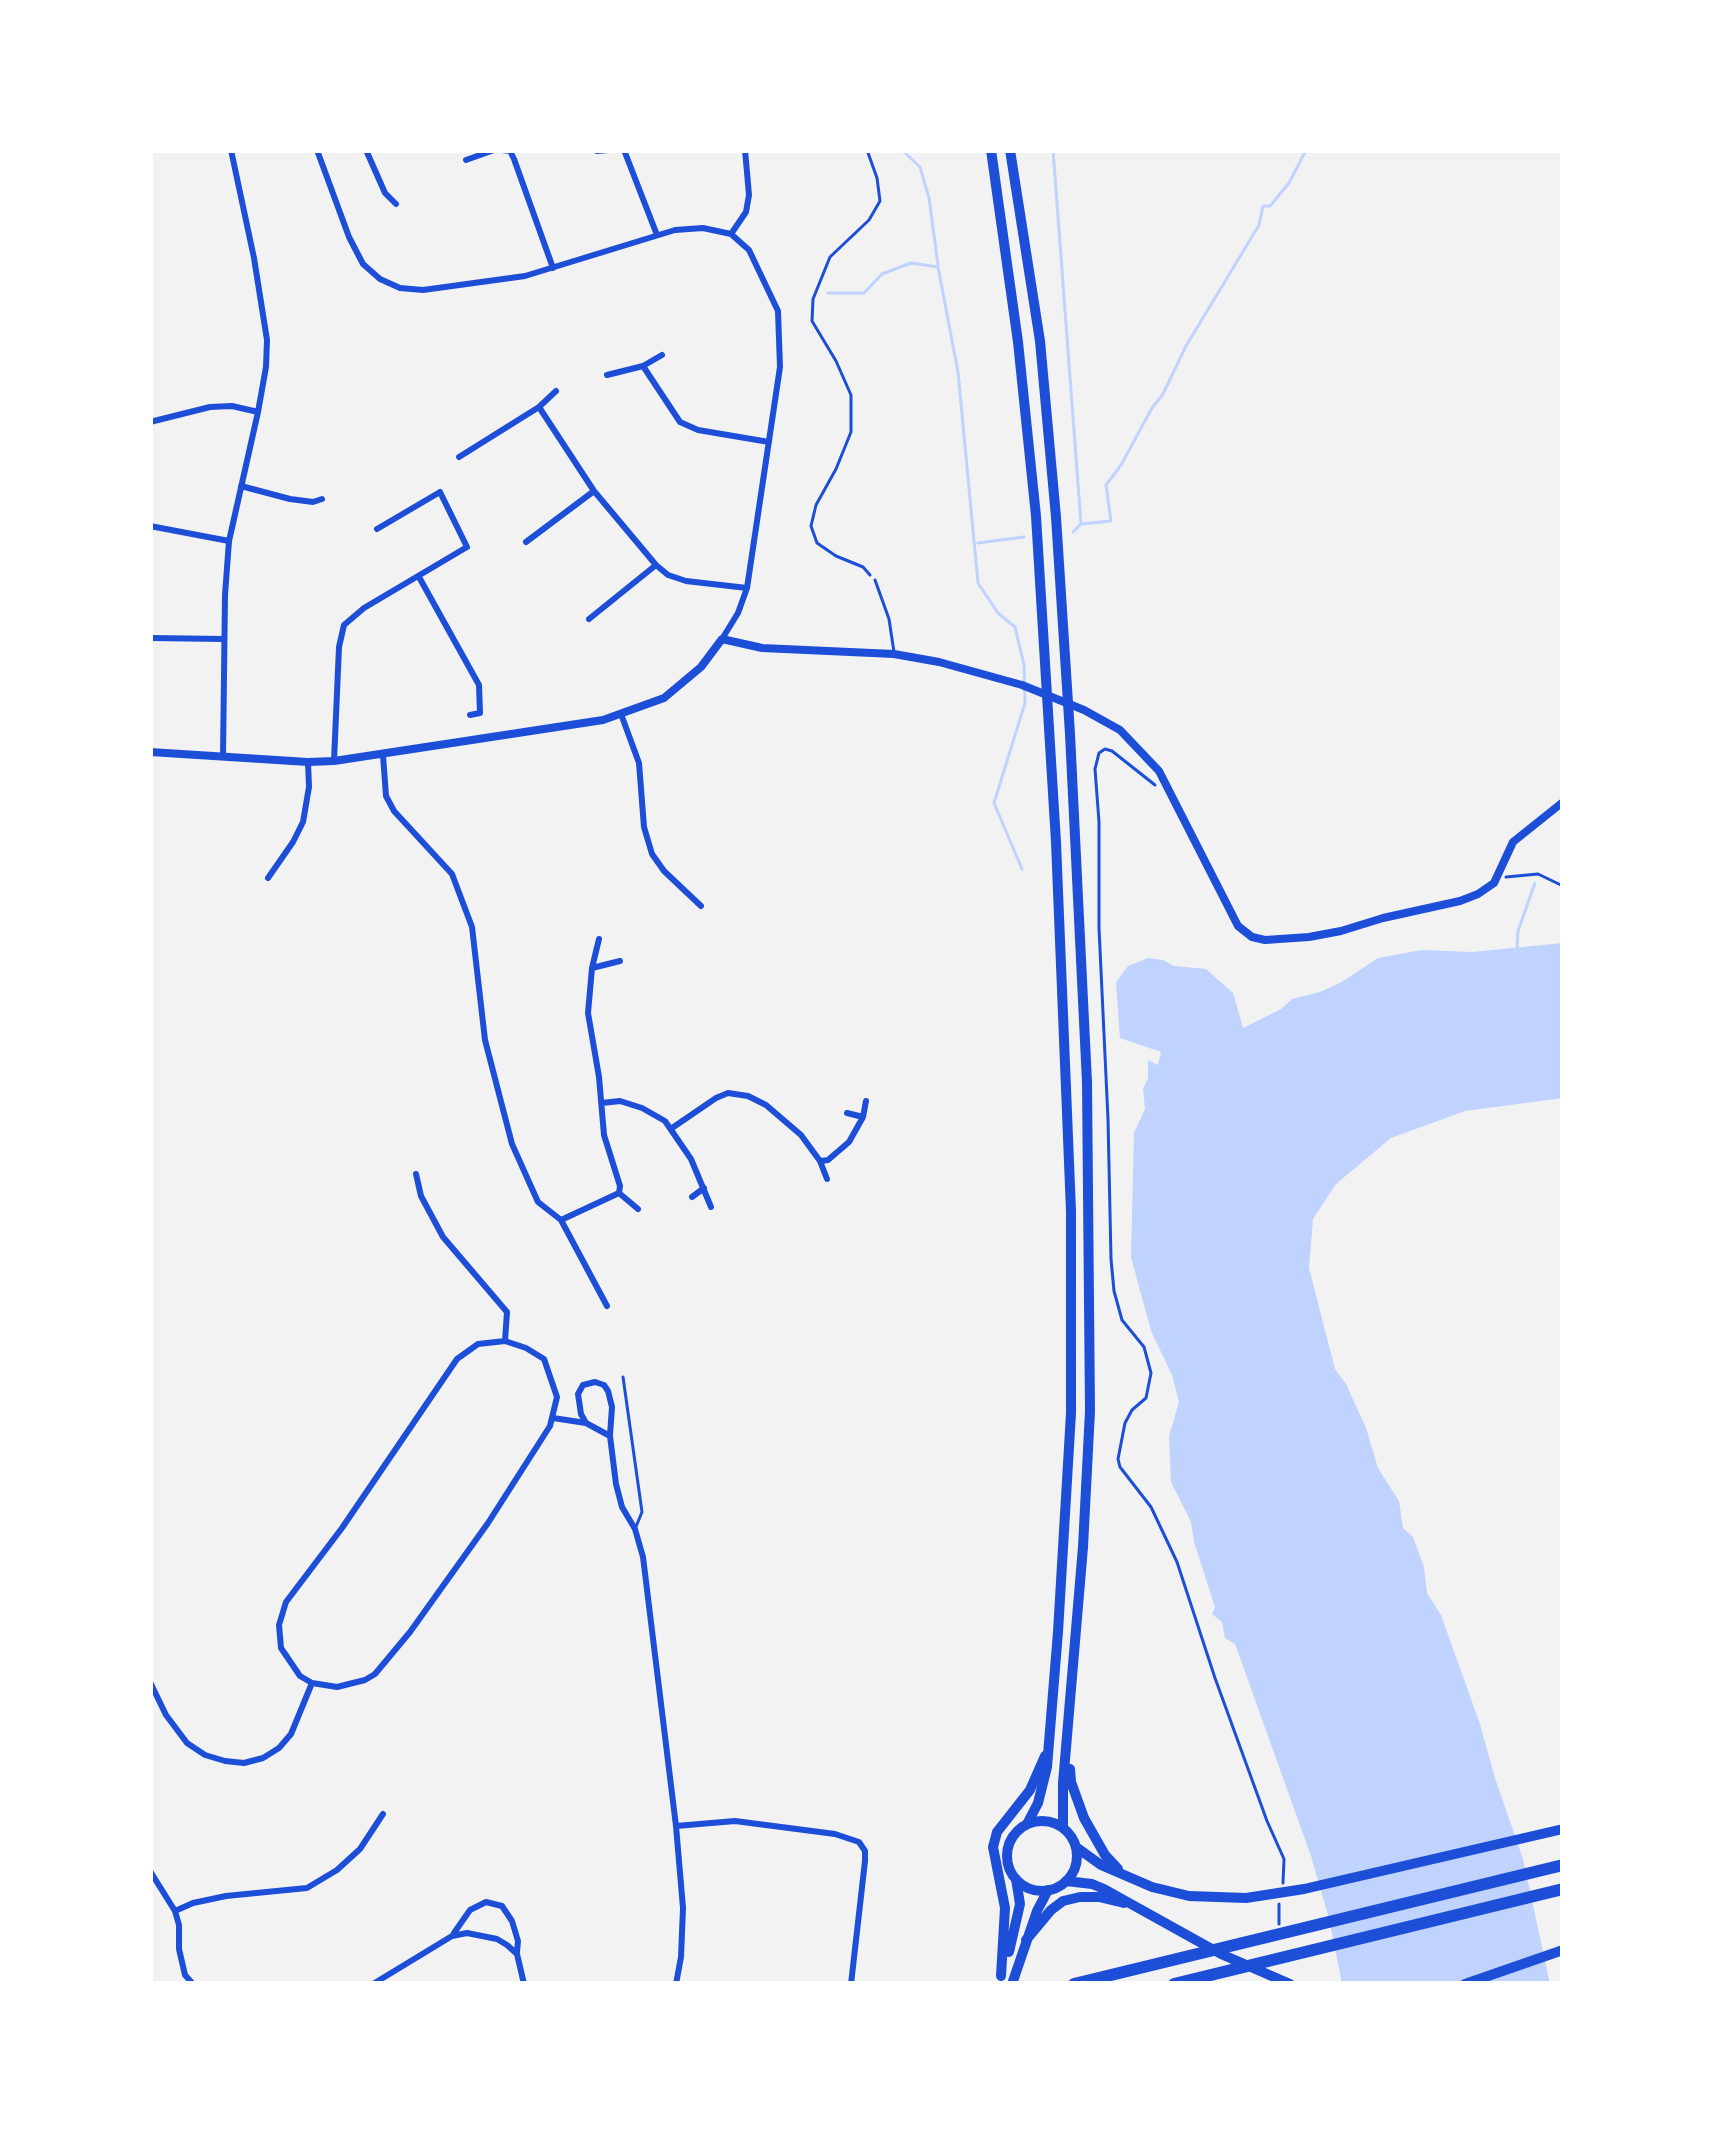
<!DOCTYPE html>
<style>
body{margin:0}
#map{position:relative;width:1713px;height:2134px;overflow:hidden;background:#f2f2f2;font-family:Bitter,serif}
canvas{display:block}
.frame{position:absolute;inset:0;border:153px solid #fff;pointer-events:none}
</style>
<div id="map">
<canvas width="1713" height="2134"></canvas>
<div class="frame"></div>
</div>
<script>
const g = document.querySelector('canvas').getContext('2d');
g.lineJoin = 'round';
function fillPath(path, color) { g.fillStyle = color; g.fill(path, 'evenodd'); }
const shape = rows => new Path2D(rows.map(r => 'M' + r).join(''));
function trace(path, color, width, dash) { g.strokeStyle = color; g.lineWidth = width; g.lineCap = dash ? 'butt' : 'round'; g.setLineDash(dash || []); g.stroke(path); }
const water = shape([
 [1563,943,1563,1098,1465,1111,1391,1138,1336,1184,1313,1219,1309,1268,1335,1369,1346,1384,1366,1428,1378,1468,1399,1501,1403,1528,1413,1537,1424,1567,1427,1593,1441,1615,1480,1724,1495,1778,1523,1859,1550,1984,1342,1984,1329,1919,1311,1856,1235,1644,1225,1638,1222,1622,1212,1614,1215,1607,1194,1542,1191,1522,1171,1482,1169,1436,1179,1402,1172,1375,1151,1331,1131,1257,1134,1133,1145,1109,1143,1089,1148,1078,1148,1060,1158,1065,1161,1052,1120,1038,1116,982,1128,966,1148,958,1163,960,1174,966,1206,969,1233,993,1243,1028,1281,1009,1292,999,1320,992,1340,983,1378,958,1422,950,1472,952]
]);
const stream = shape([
 [902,150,920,167,929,198,938,265],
 [1053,150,1081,524],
 [828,293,864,293,882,274,911,263,938,267,958,372,978,583,998,613,1015,627,1024,665,1025,703,994,803,1022,869],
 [1073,532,1081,524,1111,521,1106,485,1121,465,1152,408,1163,394,1186,346,1259,225,1263,206,1270,206,1289,183,1306,150],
 [978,543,1024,537],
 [1517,950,1518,931,1535,883]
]);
const path = shape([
 [867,150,877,178,880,201,869,220,830,257,813,299,812,321,836,361,851,395,851,432,836,469,816,505,811,526,817,543,836,556,863,567,870,575],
 [1155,785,1112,751,1105,749,1099,753,1095,769,1099,822,1099,928,1108,1119,1111,1259,1114,1291,1122,1320,1144,1347,1151,1373,1146,1398,1132,1410,1125,1423,1118,1459,1120,1467,1151,1507,1177,1562,1215,1678,1267,1821,1284,1859,1283,1883],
 [1506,877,1538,874,1563,886],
 [1279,1924,1279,1904]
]);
const service = shape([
 [875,580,889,619,894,652],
 [623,1377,642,1512,635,1529]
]);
const minor = shape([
 [317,150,349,237,363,264,380,279,400,288,423,290,525,276,675,230,703,228,731,234,749,250,778,311,780,367,747,588,738,613,722,639],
 [366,150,385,193,396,204],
 [502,150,510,151,514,159,553,268],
 [624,150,657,235],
 [597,151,608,150],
 [466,160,494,150],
 [731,234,746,212,749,195,745,150],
 [643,366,680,422,698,430,769,442],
 [607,375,643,366,662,355],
 [539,407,594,491,656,565,668,575,686,581,747,588],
 [150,422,210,407,232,406,258,412],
 [459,457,539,407,556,391],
 [241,486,290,499,313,502,322,499],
 [150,526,229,541],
 [526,542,594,491],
 [419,577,479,685,480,713,470,715],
 [589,619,656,565],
 [150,638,224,639],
 [621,714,639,763,644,827,652,854,664,871,701,906],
 [383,755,386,796,394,811,452,874,472,927,485,1040,512,1144,538,1202,561,1220,607,1306],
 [223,757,225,595,229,541,258,412,266,367,267,340,254,258,231,150],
 [334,761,339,647,344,625,364,608,467,547,440,492,377,529],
 [268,878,293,842,303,822,309,787,308,762],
 [592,968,620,961],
 [602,1103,620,1101,642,1108,665,1121,691,1159,711,1207],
 [847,1113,863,1117],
 [672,1128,716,1098,728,1093,748,1096,766,1105,801,1135,820,1161,827,1179],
 [821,1161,828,1160,849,1142,863,1117,866,1101],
 [416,1174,421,1196,443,1237,507,1312,505,1341],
 [619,1193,638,1209],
 [692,1197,704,1188],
 [561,1220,619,1193,620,1186,604,1135,599,1077,588,1013,592,968,599,939],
 [505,1341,526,1348,544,1359,557,1397,550,1426,488,1523,410,1632,375,1674,365,1680,337,1687,312,1683,300,1676,281,1648,279,1625,286,1602,342,1528,457,1359,478,1344,505,1341],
 [553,1418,586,1423,610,1436,616,1484,622,1507,635,1529,643,1557,676,1826,683,1908,681,1957,676,1984],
 [586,1423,581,1414,578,1394,583,1385,595,1382,604,1385,608,1391,612,1407,610,1435],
 [150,1682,166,1715,187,1743,205,1755,225,1761,244,1763,263,1758,279,1748,291,1734,312,1683],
 [676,1826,735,1821,835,1834,859,1842,865,1851,865,1861,851,1984],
 [150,1871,175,1911,179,1925,179,1949,185,1975,193,1984],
 [175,1911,193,1903,226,1896,307,1888,337,1870,360,1849,383,1814],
 [454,1933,470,1910,486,1902,502,1906,512,1921,518,1941,517,1952],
 [373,1984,452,1936,467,1933,497,1939,507,1945,517,1954,524,1984]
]);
const tertiary = shape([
 [150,752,308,762,334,761,603,720,664,698,701,667,722,639,762,648,894,654,939,662,1022,685,1084,710,1120,730,1159,771,1238,926,1252,937,1265,940,1309,937,1341,931,1383,918,1460,901,1478,894,1494,883,1513,842,1563,802]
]);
const primary = shape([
 [1026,1940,1051,1910,1063,1901,1080,1897,1099,1897,1124,1903],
 [1009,1952,1020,1904,1016,1879],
 [1001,1976,1005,1908,993,1847,997,1832,1030,1790,1045,1756],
 [1012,1984,1037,1911,1048,1890]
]);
const trunk = shape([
 [991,150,1018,342,1036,516,1056,842,1071,1211,1071,1413,1058,1632,1047,1767,1038,1803,1027,1824],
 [1010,150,1040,341,1056,517,1070,734,1087,1082,1090,1411,1083,1547,1063,1783,1063,1828],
 [1070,1769,1071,1782,1084,1818,1105,1855,1118,1869],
 '1007 1856a35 35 0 1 1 70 0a35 35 0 1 1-70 0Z',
 [1076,1847,1101,1865,1152,1887,1189,1896,1246,1898,1304,1889,1563,1829],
 [1066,1881,1092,1884,1104,1889,1221,1954,1290,1984],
 [1465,1984,1563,1950]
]);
const motorway = shape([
 [1074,1984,1563,1865],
 [1174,1984,1563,1889]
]);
fillPath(water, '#bfd3fe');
trace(stream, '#bfd3fe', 3);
trace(path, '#1d4ed8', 3);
trace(service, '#1d4ed8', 3);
trace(minor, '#1d4ed8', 6);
trace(tertiary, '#1d4ed8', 8);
trace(primary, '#1d4ed8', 10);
trace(trunk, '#1d4ed8', 10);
trace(motorway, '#1d4ed8', 12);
</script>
